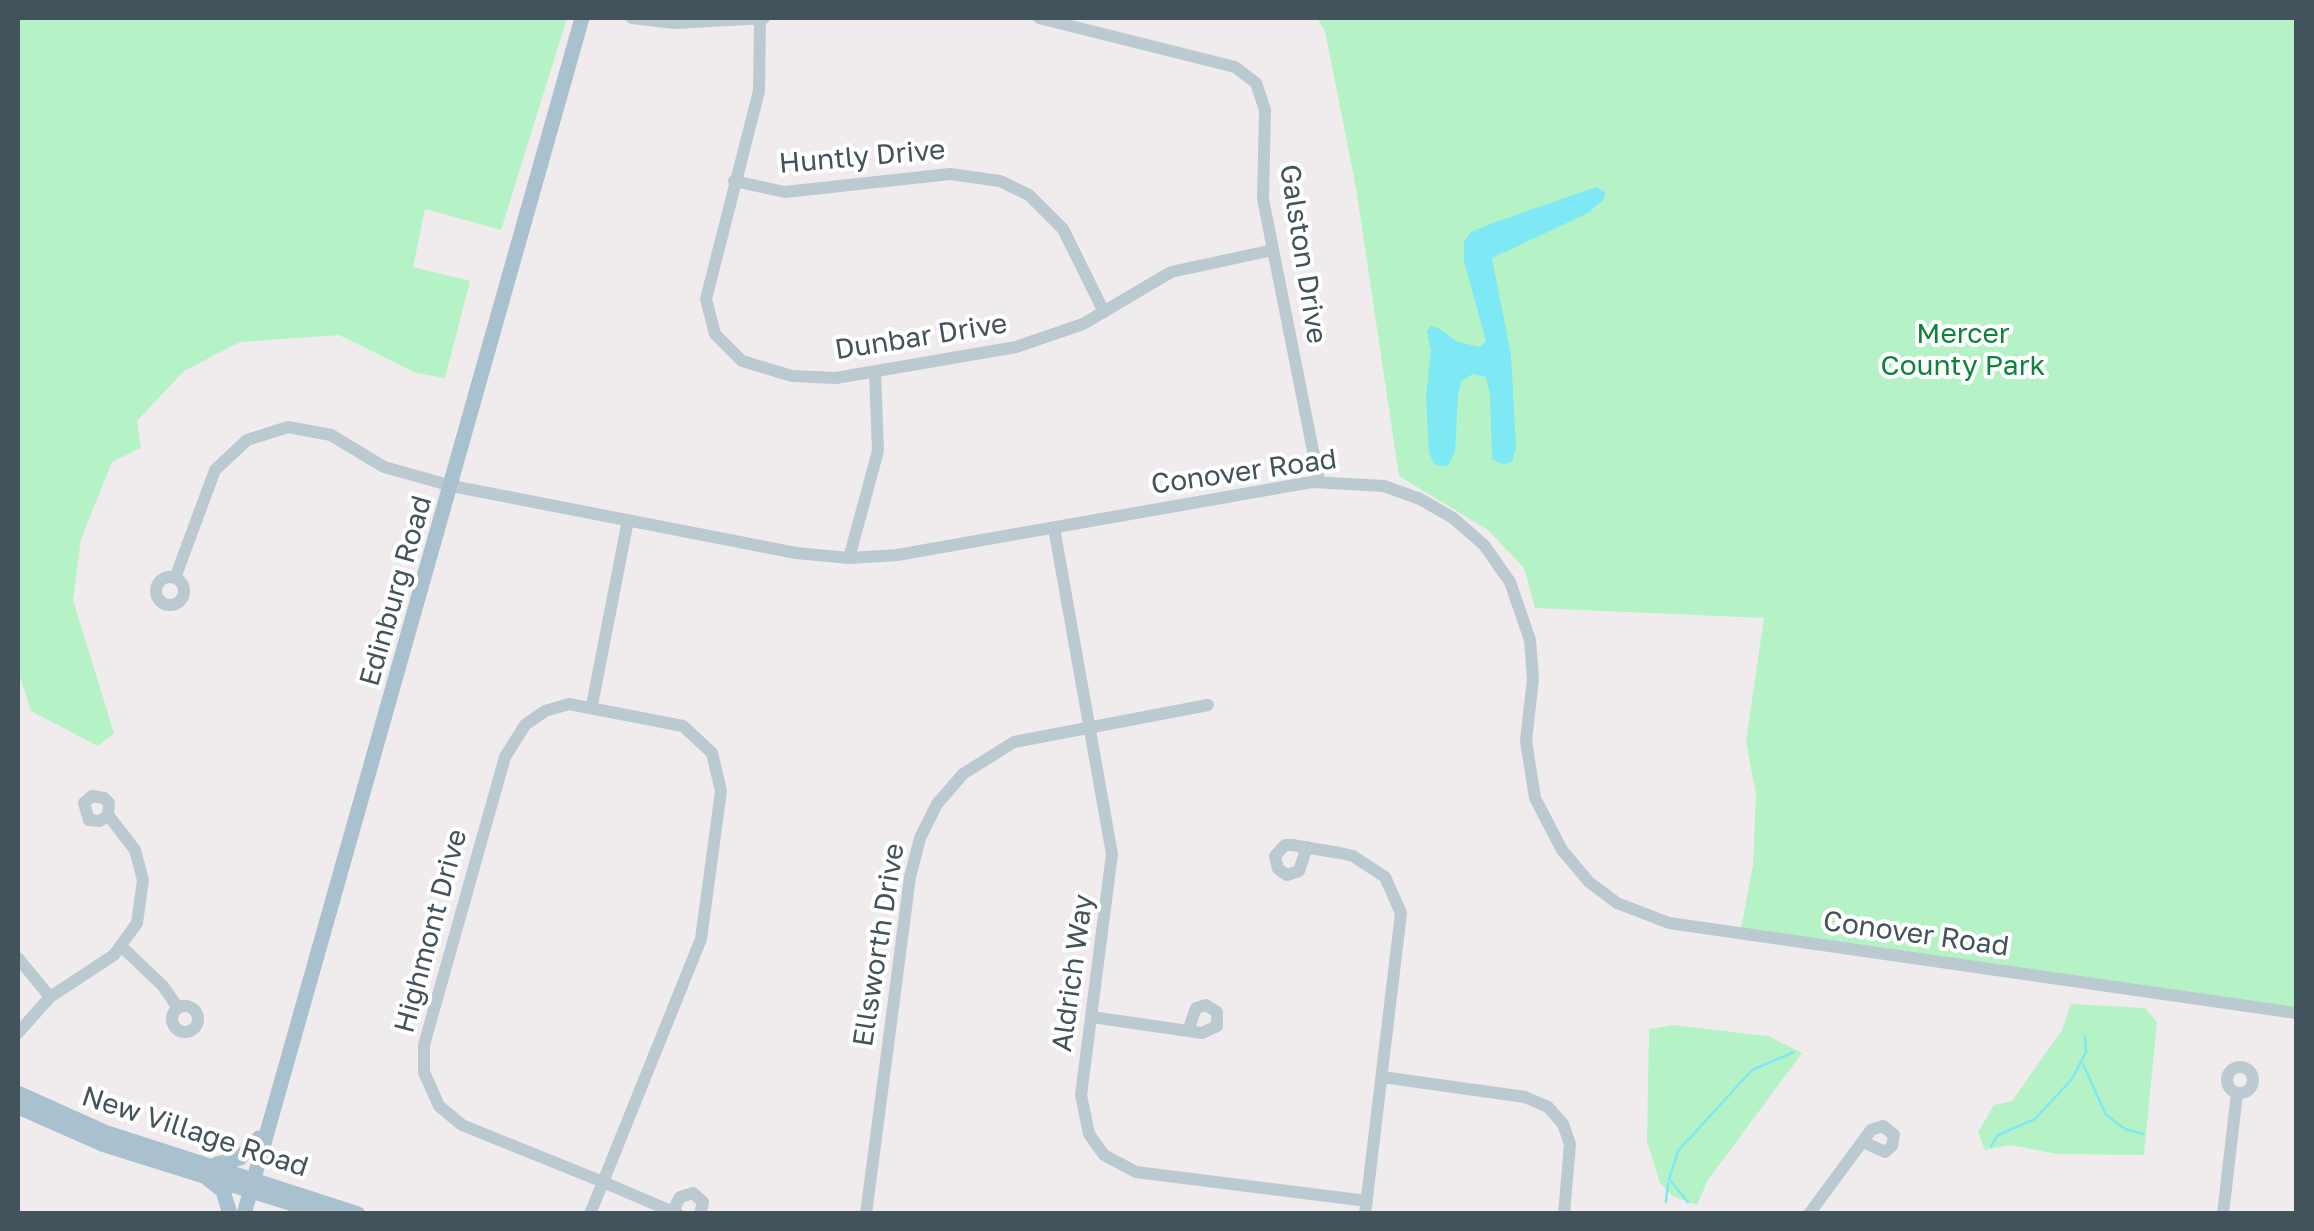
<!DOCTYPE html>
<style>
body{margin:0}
#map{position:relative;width:2314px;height:1231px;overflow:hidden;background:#f0eced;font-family:"Golos Text",sans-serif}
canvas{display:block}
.frame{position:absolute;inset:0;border:20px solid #43535c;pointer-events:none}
</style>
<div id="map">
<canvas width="2314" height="1231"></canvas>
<div class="frame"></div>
</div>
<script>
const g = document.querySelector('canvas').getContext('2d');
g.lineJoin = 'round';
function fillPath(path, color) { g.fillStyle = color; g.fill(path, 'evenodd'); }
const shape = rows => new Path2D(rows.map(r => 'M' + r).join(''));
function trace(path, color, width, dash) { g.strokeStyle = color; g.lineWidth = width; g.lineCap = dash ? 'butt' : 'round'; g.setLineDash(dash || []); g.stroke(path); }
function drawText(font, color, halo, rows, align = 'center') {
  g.font = font + ' "Golos Text",sans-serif'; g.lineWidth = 8; g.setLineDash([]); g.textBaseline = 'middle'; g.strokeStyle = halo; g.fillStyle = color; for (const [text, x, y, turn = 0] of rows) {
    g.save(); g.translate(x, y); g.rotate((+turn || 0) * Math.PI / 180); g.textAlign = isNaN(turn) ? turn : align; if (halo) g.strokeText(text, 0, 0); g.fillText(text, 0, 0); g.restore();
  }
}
const green = shape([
 [18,18,567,18,501,230,425,209,413,267,470,281,445,378,416,373,339,335,240,342,184,371,137,421,141,448,112,462,81,539,73,600,114,733,98,746,31,711,18,671],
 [1317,18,2296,18,2296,1007,1740,933,1753,865,1756,795,1746,741,1764,618,1535,608,1524,568,1488,530,1399,476,1356,188,1325,31],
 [2071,1004,2145,1008,2157,1022,2144,1155,2057,1154,2010,1145,1985,1150,1978,1132,1994,1105,2012,1101,2062,1030],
 [1672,1025,1768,1036,1802,1053,1708,1180,1697,1205,1672,1196,1660,1183,1647,1141,1649,1029]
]);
const water = shape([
 [1596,187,1605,192,1604,199,1588,213,1492,258,1511,355,1516,448,1512,462,1503,464,1492,459,1490,395,1486,377,1473,374,1461,381,1458,396,1455,452,1448,466,1435,465,1429,453,1426,396,1431,351,1427,331,1431,326,1440,329,1458,342,1480,347,1486,341,1464,261,1464,242,1471,232,1490,224]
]);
const stream = shape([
 [2083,1064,2106,1115,2125,1129,2143,1134],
 [1991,1146,1998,1135,2035,1119,2072,1079,2086,1052,2085,1036],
 [1666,1202,1668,1183],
 [1688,1202,1669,1179,1678,1151,1752,1070,1794,1052]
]);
const minor = shape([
 [632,18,674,23,764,18],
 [760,18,759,91,706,299,715,334,742,361,792,376,836,378,1016,347,1083,324,1171,272,1273,250],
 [1039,18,1235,67,1256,83,1265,110,1263,199,1319,481],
 [734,181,785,192,950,174,1000,181,1029,195,1063,229,1104,312],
 [1054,528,1112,854,1081,1095,1089,1134,1104,1155,1136,1172,1367,1201],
 [849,558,878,451,875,373],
 '156 591a14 14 0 1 1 28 0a14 14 0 1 1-28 0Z',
 [175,578,215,470,247,440,288,427,331,435,384,467,452,486,796,553,849,558,897,555,1312,482,1384,486,1420,499,1453,518,1484,545,1510,582,1530,640,1533,679,1526,741,1535,798,1562,850,1589,882,1617,903,1669,923,2296,1013],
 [592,705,628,520],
 [1307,847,1299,871,1287,875,1278,869,1275,856,1285,845,1292,845,1340,853,1353,856,1385,877,1401,913,1365,1214],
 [122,947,163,986,178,1008],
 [18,958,50,997],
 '172 1019a13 13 0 1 1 26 0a13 13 0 1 1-26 0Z',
 [1092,1017,1202,1033,1217,1026,1217,1012,1206,1005,1196,1008,1188,1031],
 [18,1033,50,997,114,955,137,923,143,880,135,850,108,815,109,803,104,798,92,796,84,803,89,820,100,821,108,815],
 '2227 1080a13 13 0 1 1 26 0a13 13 0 1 1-26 0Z',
 [1382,1077,1525,1097,1548,1107,1563,1124,1570,1144,1564,1214],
 [673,1211,680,1197,693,1193,703,1202,700,1214],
 [590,1214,603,1182,701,939,721,791,712,753,683,726,569,704,545,711,525,725,505,757,424,1045,424,1072,439,1106,462,1125,603,1182,678,1214],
 [866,1214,910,877,920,838,937,804,963,774,1014,742,1208,705],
 [1809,1214,1871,1130,1883,1126,1894,1135,1892,1146,1885,1152,1863,1142],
 [2223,1214,2237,1093]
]);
const major = shape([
 [18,1093,107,1133,358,1214],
 [18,1107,102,1144,325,1214],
 [217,1164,240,1158,259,1138],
 [208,1179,223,1191,230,1214],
 [244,1214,582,18]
]);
const streetNames = [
 ["Huntly Drive",862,157,-5],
 ["Galston Drive",1303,254,81],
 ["Dunbar Drive",921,337,-9],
 ["Conover Road",1244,472,-8],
 ["Edinburg Road",396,591,-74],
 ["Highmont Drive",431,931,-75],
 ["Conover Road",1916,934,8],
 ["Ellsworth Drive",879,945,-81],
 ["Aldrich Way",1073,973,-82],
 ["New Village Road",195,1132,18]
];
const parkNames = [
 ["Mercer",1963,334],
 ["County Park",1963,366]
];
fillPath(green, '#b5f3c6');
fillPath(water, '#7ee8f4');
trace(stream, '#7ee8f4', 2.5);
trace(minor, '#bbc9d1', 12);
trace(major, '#a9c0cf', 15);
drawText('28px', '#43535c', '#fff', streetNames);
drawText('28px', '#0e833c', '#fff', parkNames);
</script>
